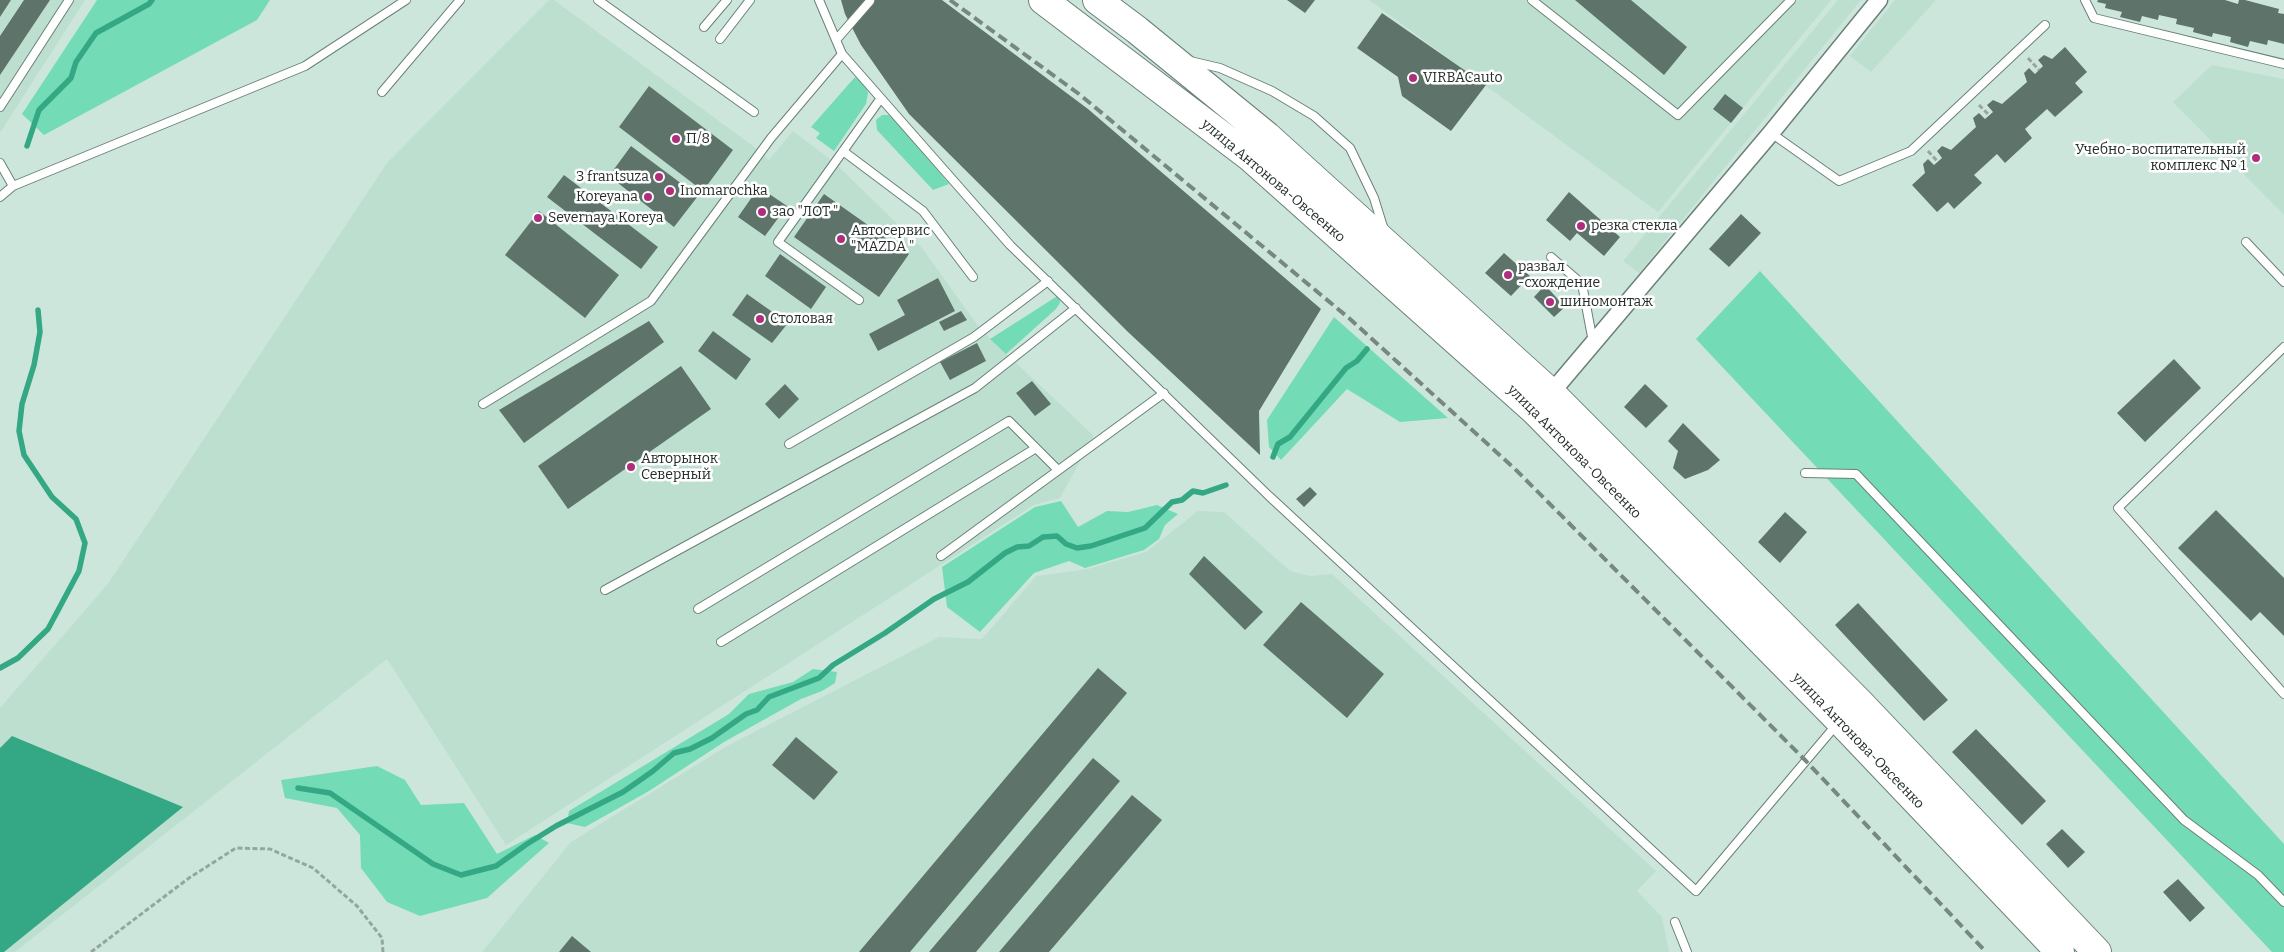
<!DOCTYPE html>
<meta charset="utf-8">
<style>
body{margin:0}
canvas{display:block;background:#cde6db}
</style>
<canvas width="2284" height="952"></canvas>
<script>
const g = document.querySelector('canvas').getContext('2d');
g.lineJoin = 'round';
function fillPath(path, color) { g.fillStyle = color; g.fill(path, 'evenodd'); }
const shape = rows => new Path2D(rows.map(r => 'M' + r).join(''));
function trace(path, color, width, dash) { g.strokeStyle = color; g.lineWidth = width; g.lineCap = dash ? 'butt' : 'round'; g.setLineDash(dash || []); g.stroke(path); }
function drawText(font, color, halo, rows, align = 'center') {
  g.font = font + ' Bitter,serif'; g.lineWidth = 5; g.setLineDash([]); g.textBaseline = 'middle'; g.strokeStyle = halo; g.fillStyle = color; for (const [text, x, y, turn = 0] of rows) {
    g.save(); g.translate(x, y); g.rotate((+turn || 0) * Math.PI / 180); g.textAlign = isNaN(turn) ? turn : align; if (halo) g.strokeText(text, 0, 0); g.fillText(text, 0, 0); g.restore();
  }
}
const built = shape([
 [0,0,85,0,0,133],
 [549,0,554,0,753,146,769,160,793,131,835,163,922,248,981,330,1094,436,1060,498,1034,505,506,845,387,659,15,952,0,952,0,708,107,585,387,163],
 [1369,0,1831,0,1658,212],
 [1838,0,1861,0,1639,273,1623,261],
 [1895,0,1936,0,1871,72,1850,56],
 [2212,65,2284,79,2284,215,2173,102],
 [1198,511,1224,512,1290,571,1310,576,1332,574,1656,871,1637,891,1662,917,1669,952,482,952,571,842,727,746,939,637,982,639,1036,576,1088,569,1146,552]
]);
const green = shape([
 [97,0,270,0,257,20,44,135,22,114],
 [855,77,865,84,868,93,866,104,834,151,816,138,820,133,811,127],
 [882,115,889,115,897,121,949,184,933,190,877,130,876,120],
 [1760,271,2284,844,2284,952,2272,952,1696,339],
 [1059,295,1060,303,1056,309,1006,354,990,339],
 [1334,317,1448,418,1400,422,1347,389,1281,460,1269,447,1267,420],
 [1061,501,1078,527,1107,511,1128,512,1157,505,1178,514,1165,525,1159,539,1144,550,1085,568,1069,561,1034,573,980,632,947,607,942,567,1035,507],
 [813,669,837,672,835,683,822,691,801,699,724,742,649,791,585,827,567,823,569,811,729,714,749,694,793,682],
 [377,766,405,780,421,805,464,803,497,854,535,835,549,843,487,898,420,916,387,902,361,868,360,835,337,808,285,798,281,780]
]);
const water = shape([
 [12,736,183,807,4,952,0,952,0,748]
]);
const stream = shape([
 [27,146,39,110,71,78,76,62,96,33,149,4,152,0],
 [1273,457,1278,444,1290,437,1346,368,1357,361,1367,349],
 [0,668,18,658,48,629,79,571,85,543,76,519,52,497,24,455,19,431,22,404,34,365,40,332,38,310],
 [298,788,330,793,433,864,461,875,496,866,527,844,556,826,623,792,653,771,674,753,690,749,712,738,746,714,757,710,769,697,819,678,833,665,885,633,934,599,968,582,1005,553,1017,547,1029,546,1043,537,1057,536,1066,544,1077,548,1091,546,1145,528,1172,502,1182,500,1193,491,1203,493,1226,485]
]);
const building = shape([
 [0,0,11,0,0,17],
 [24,0,50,0,0,75,0,36],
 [841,0,942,0,1088,109,1321,309,1259,411,1260,455,1128,332,909,114,861,45,845,14],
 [1287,0,1315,0,1305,13],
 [1575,0,1631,0,1687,47,1664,75],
 [2098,0,2225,0,2238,4,2239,0,2245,0,2279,9,2278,13,2284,14,2284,44,2268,40,2267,45,2250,41,2248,47,2230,42,2231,37,2213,33,2212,37,2193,32,2194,28,2176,24,2177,19,2159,15,2158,20,2142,16,2140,22,2120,17,2122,12,2105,8,2106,4,2097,2],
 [1382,13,1486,85,1451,131,1402,96,1398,77,1357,48],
 [2065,47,2087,72,2075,83,2083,92,2055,117,2047,109,2025,129,2032,138,2005,163,1997,154,1974,175,1982,183,1954,209,1948,202,1937,212,1912,185,1925,173,1923,164,1928,159,1934,165,1942,158,1937,151,1942,146,1951,150,1976,127,1973,118,1979,113,1985,119,1993,112,1987,105,1993,100,2002,104,2027,82,2024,73,2029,68,2035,74,2043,66,2038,60,2044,55,2052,59],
 [649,86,733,150,703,191,619,127],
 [1725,94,1743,108,1731,123,1713,109],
 [631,146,698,196,674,227,609,176],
 [564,175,658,247,641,269,547,197],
 [759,187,787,206,765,236,738,217],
 [1569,192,1620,237,1604,256,1577,233,1570,241,1546,220],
 [824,194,909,254,879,297,794,237],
 [539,211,619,275,585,318,505,255],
 [1741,214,1761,233,1729,267,1709,249],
 [1504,253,1530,276,1511,296,1485,273],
 [780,254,826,287,811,309,765,276],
 [938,278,955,311,878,351,869,334,905,315,897,300],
 [1545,285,1565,307,1554,317,1534,297],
 [747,294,788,323,772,343,732,315],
 [961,311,967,320,944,331,939,322],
 [649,321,664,342,524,443,499,410],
 [713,331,751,359,736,380,698,351],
 [977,343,986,361,950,380,940,362],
 [2174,359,2201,388,2145,442,2117,413],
 [681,366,711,409,568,509,538,466],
 [1032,381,1051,404,1035,416,1016,393],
 [785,384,799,399,779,419,765,404],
 [1645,384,1668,406,1646,428,1624,407],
 [1683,423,1720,460,1708,470,1685,479,1673,468,1678,451,1668,441],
 [1310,487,1317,494,1304,507,1296,499],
 [2216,510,2284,578,2284,636,2260,612,2251,621,2178,548],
 [1785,512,1807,532,1780,563,1758,542],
 [1204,556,1263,612,1245,630,1189,574],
 [1301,602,1384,674,1347,718,1263,645],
 [1858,603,1948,700,1924,721,1835,625],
 [1098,668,1127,693,910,952,859,952],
 [1976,729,2046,801,2022,825,1952,752],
 [796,737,838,772,814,800,772,765],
 [1093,758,1120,781,976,952,929,952],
 [1132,795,1162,820,1049,952,999,952],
 [2062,829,2085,852,2068,868,2046,844],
 [2178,879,2205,908,2190,922,2163,892],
 [572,936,591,952,559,952]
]);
const path = shape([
 [2028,58,2039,70],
 [1979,105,1989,115],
 [1928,151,1938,162],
 [91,952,189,878,236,848,270,849,313,868,357,906,382,938,383,952]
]);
const lane = shape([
 [598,0,754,112],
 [819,0,842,54,1010,245,1269,496,1696,891,1837,724],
 [1532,0,1678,115,1791,0],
 [2085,0,2094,18,2284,64],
 [704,27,727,0],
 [720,39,750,0],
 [836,40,870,1],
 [1190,61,1220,68,1272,91,1314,116,1350,148,1374,198,1384,230],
 [382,92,460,0],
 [0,107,69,0],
 [1771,133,1839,181,1911,151,2045,25],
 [843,151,923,211,973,277],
 [0,163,13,186],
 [0,197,13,186,305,66,406,0],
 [2246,242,2284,282],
 [1551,257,1582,284,1593,342],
 [859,300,778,242,881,98],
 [2284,347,2118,508,2284,694],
 [483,404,651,301,771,138,842,54],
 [789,444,974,337,1048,281],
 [1805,473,1856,474,2184,820,2258,875,2284,902],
 [941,556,1164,393],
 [605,590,975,388,1076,308],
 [698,609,1009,421,1058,470],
 [721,642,1036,448],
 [1675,922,1687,952]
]);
const street = shape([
 [1551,393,1771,133,1879,0]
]);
const highway = shape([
 [1043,0,1250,157,1534,410,1840,721,2060,952],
 [1097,0,1137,30,1267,136,1551,393,1859,702,2097,952]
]);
const rail = shape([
 [950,0,1079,94,1350,319,1515,469,1806,761,1986,952]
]);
const markers = [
 [1413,78,5,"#ae2e7c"],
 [676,139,5,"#ae2e7c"],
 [2256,158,5,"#ae2e7c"],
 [659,177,5,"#ae2e7c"],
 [670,191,5,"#ae2e7c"],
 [648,197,5,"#ae2e7c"],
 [762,212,5,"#ae2e7c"],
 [538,218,5,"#ae2e7c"],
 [1581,226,5,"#ae2e7c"],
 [841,239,5,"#ae2e7c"],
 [1508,275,5,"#ae2e7c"],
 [1550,302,5,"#ae2e7c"],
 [760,319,5,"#ae2e7c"],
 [631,467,5,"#ae2e7c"]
];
const poiNames = [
 ["VIRBACauto",1423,78],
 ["П/8",686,139],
 ["Учебно-воспитательный",2246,150,"right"],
 ["комплекс № 1",2246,166,"right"],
 ["3 frantsuza",649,177,"right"],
 ["Inomarochka",680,191],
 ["Koreyana",638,197,"right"],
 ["зао \"ЛОТ \"",772,212],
 ["Severnaya Koreya",548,218],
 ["резка стекла",1591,226],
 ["Автосервис",851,231],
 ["\"MAZDA \"",851,247],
 ["развал",1518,267],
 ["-схождение",1518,283],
 ["шиномонтаж",1560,302],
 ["Столовая",770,319],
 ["Авторынок",641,459],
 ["Северный",641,475]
];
const streetNames = [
 ["улица Антонова-Овсеенко",1273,181,40],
 ["улица Антонова-Овсеенко",1574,452,45],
 ["улица Антонова-Овсеенко",1858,741,46]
];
fillPath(built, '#bddfd0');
fillPath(green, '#73dcb6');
fillPath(water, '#34a884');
trace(stream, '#34a884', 5.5);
fillPath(building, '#5e746b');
trace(lane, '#6a8177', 10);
trace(street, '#6a8177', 19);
trace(highway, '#6a8177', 30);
trace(path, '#93a79e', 3, [5, 2.5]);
trace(lane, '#fff', 8);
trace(street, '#fff', 16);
trace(highway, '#fff', 28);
trace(rail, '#778880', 4, [10, 5]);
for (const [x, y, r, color] of markers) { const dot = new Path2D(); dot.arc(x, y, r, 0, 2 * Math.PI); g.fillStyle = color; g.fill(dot); trace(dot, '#fff', 2); }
drawText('14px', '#242d29', '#fff', poiNames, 'left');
drawText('14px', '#242d29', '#fff', streetNames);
</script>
